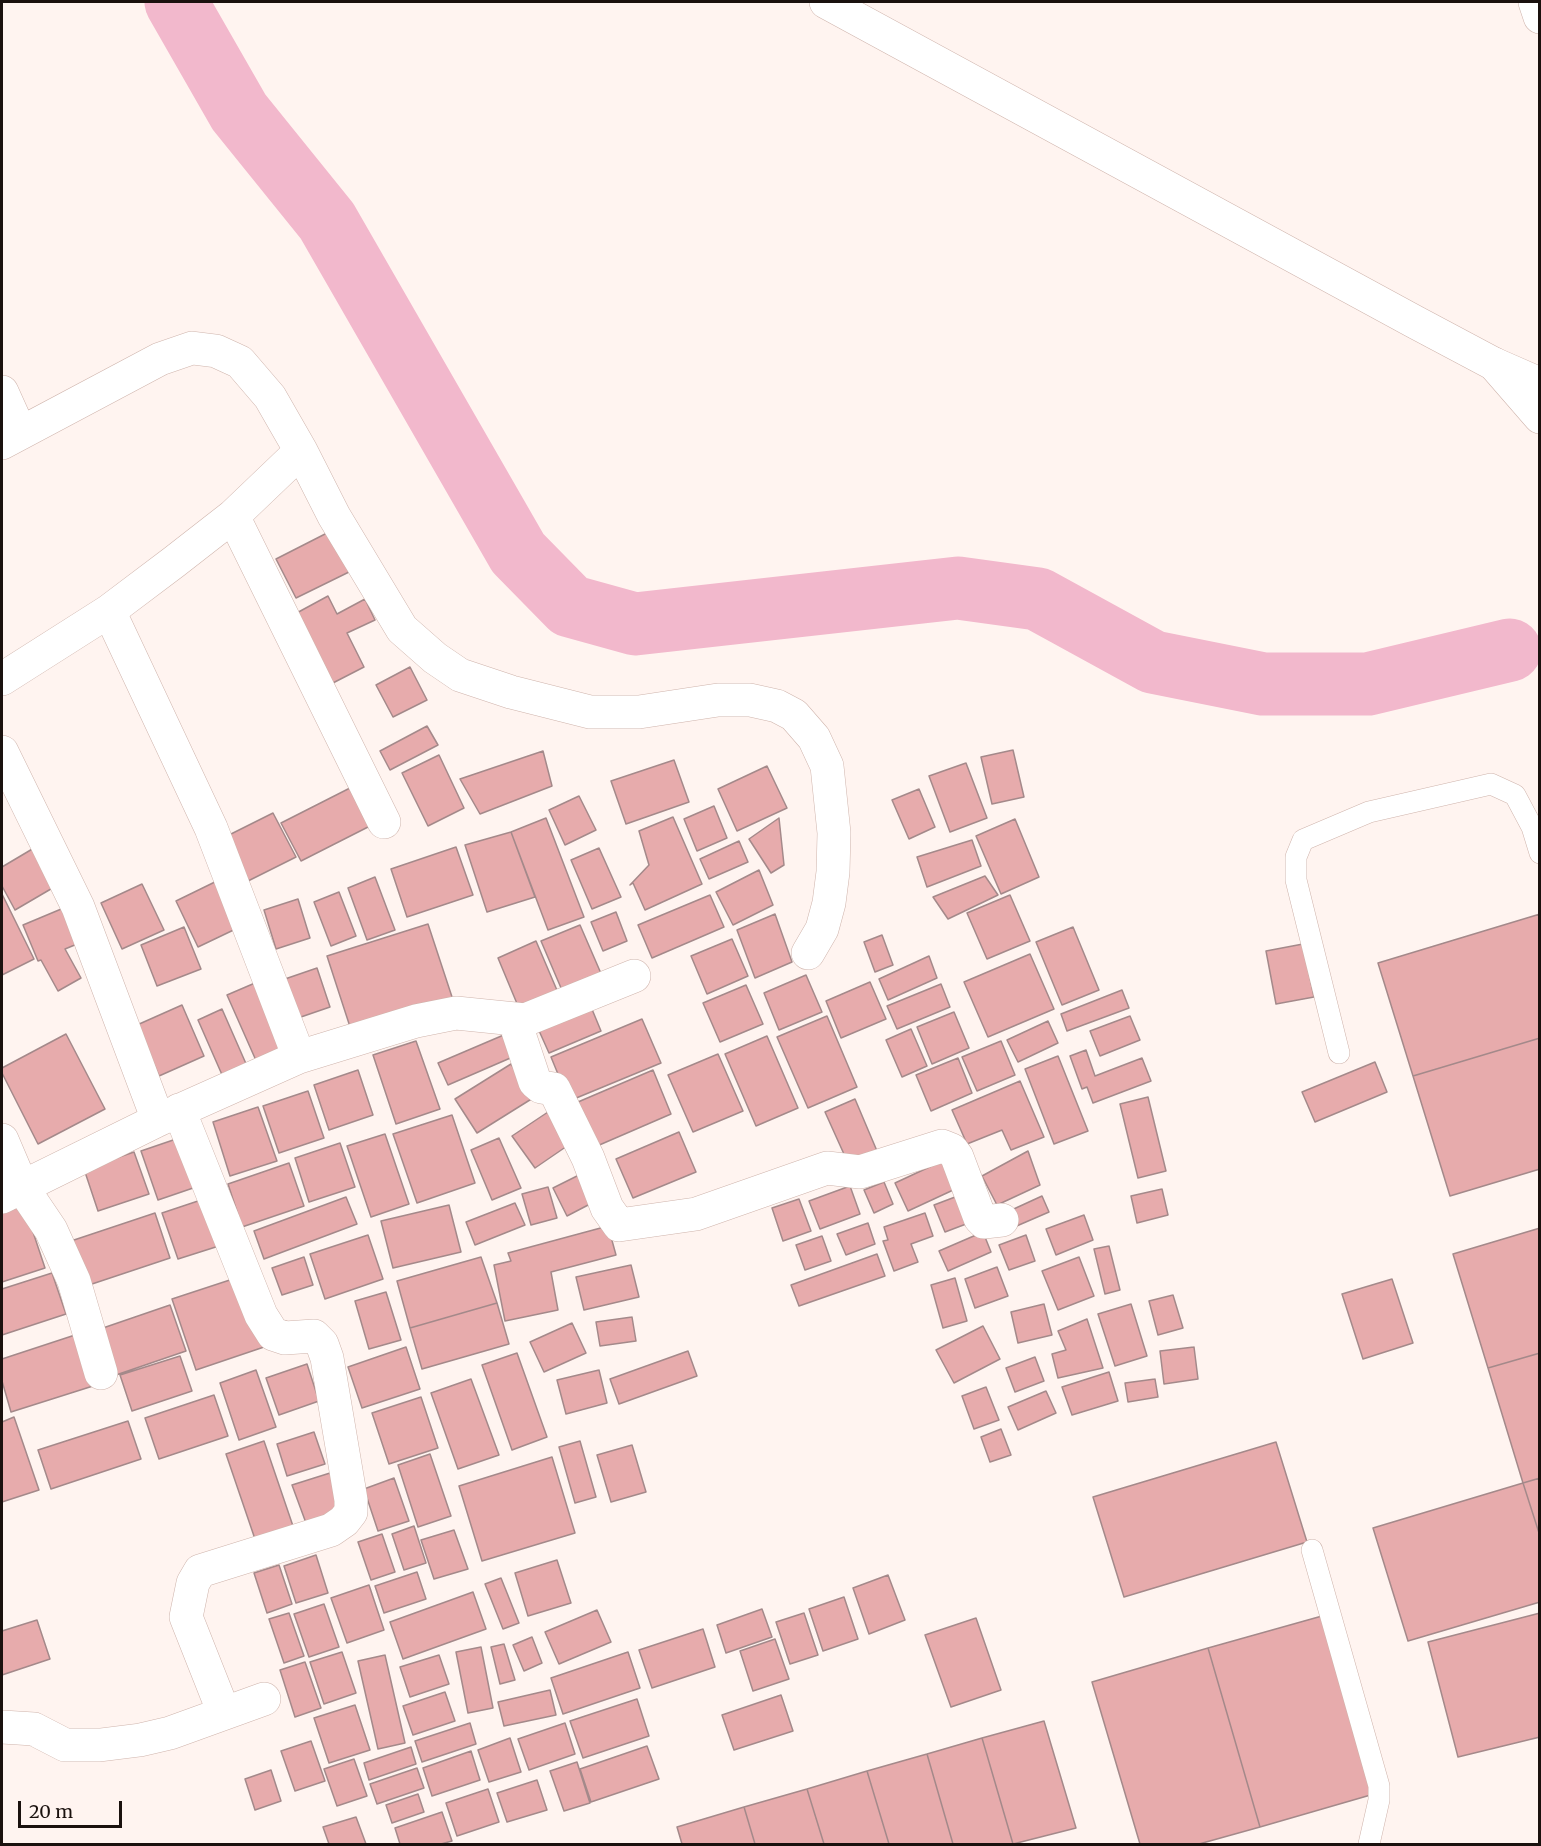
<!DOCTYPE html>
<style>
body{margin:0}
#map{position:relative;width:1541px;height:1846px;overflow:hidden;background:#fff4f0;font-family:Merriweather,serif}
canvas{display:block}
.frame{position:absolute;inset:0;border:3px solid #1a110e;pointer-events:none}
.scale{position:absolute;left:18px;top:1801px;width:104px;height:27px;box-sizing:border-box;border:3px solid #1a110e;border-top:0;padding-left:8px;font-size:18px;line-height:21px;white-space:nowrap;color:#1a110e;-webkit-text-stroke:4px #fff4f0;paint-order:stroke}
</style>
<div id="map">
<canvas width="1541" height="1846"></canvas>
<div class="frame"></div>
<div class="scale">20 m</div>
</div>
<script>
const g = document.querySelector('canvas').getContext('2d');
g.lineJoin = 'round';
const shape = rows => new Path2D(rows.map(r => 'M' + r).join(''));
function trace(path, color, width, dash) { g.strokeStyle = color; g.lineWidth = width; g.lineCap = dash ? 'butt' : 'round'; g.setLineDash(dash || []); g.stroke(path); }
function fillPath(path, color) { g.fillStyle = color; g.fill(path, 'evenodd'); }
const river = shape([
 [176,2,239,112,327,221,518,553,570,606,635,624,958,588,1038,599,1153,662,1263,684,1368,684,1510,650]
]);
const building = shape([
 [329,532,349,572,296,598,276,559,329,532],
 [328,596,337,614,365,599,375,620,347,633,364,667,329,685,293,615,328,596],
 [410,667,427,700,393,717,376,685,410,667],
 [427,726,438,745,390,770,380,751,427,726],
 [1013,750,1024,797,992,804,981,757,1013,750],
 [543,751,552,786,480,814,460,779,543,751],
 [439,755,464,808,428,826,402,773,439,755],
 [674,760,689,802,626,824,611,781,674,760],
 [966,763,987,818,950,832,929,776,966,763],
 [767,766,787,808,737,831,718,789,767,766],
 [350,788,370,826,301,861,281,823,350,788],
 [919,789,935,827,909,839,892,800,919,789],
 [579,796,596,830,565,845,549,810,579,796],
 [714,806,727,838,697,851,684,819,714,806],
 [273,813,296,857,248,881,225,837,273,813],
 [673,817,702,884,645,910,633,883,630,885,649,865,639,831,673,817],
 [546,818,584,917,548,930,511,832,546,818],
 [779,818,784,865,771,873,749,839,779,818],
 [1015,819,1039,877,1001,894,976,836,1015,819],
 [511,832,535,897,487,912,465,845,511,832],
 [972,840,981,866,927,887,917,857,972,840],
 [739,841,748,862,709,879,700,859,739,841],
 [456,847,473,895,407,917,391,869,456,847],
 [34,848,56,886,15,910,2,886,2,867,34,848],
 [599,848,621,897,592,909,571,860,599,848],
 [759,870,773,905,733,925,716,892,759,870],
 [985,876,998,895,948,919,933,897,985,876],
 [375,877,395,930,367,940,348,888,375,877],
 [221,879,244,925,198,947,176,901,221,879],
 [142,884,164,930,122,949,101,903,142,884],
 [339,892,356,936,331,946,314,902,339,892],
 [2,894,34,959,2,975,2,894],
 [710,895,724,927,652,958,638,925,710,895],
 [1010,895,1030,941,987,959,967,913,1010,895],
 [298,899,310,938,276,949,264,910,298,899],
 [66,907,82,942,65,949,81,978,58,991,41,960,38,961,23,925,66,907],
 [616,912,627,941,603,951,591,922,616,912],
 [775,914,792,962,755,978,737,930,775,914],
 [1540,914,1540,1038,1413,1076,1378,963,1540,914],
 [428,924,454,1003,353,1036,327,956,428,924],
 [580,925,606,985,567,1002,541,941,580,925],
 [184,927,201,969,157,986,141,945,184,927],
 [1073,927,1099,990,1062,1005,1036,942,1073,927],
 [882,935,893,965,875,972,864,942,882,935],
 [732,939,748,976,707,994,691,956,732,939],
 [536,941,562,1002,523,1018,498,958,536,941],
 [1303,944,1314,997,1276,1004,1266,951,1303,944],
 [1030,954,1054,1009,988,1037,964,982,1030,954],
 [929,956,937,978,888,1000,879,979,929,956],
 [317,968,330,1007,298,1018,285,979,317,968],
 [806,975,822,1012,779,1030,764,993,806,975],
 [262,980,293,1050,258,1065,227,995,262,980],
 [870,982,886,1019,841,1038,826,1001,870,982],
 [941,984,950,1007,897,1029,887,1006,941,984],
 [746,985,763,1024,720,1042,703,1003,746,985],
 [1122,990,1129,1008,1067,1031,1061,1014,1122,990],
 [589,1002,601,1031,549,1053,536,1024,589,1002],
 [182,1005,204,1056,159,1076,137,1025,182,1005],
 [222,1009,247,1066,223,1077,198,1020,222,1009],
 [954,1012,969,1048,932,1064,917,1027,954,1012],
 [827,1016,857,1087,808,1108,777,1037,827,1016],
 [1130,1016,1140,1040,1100,1056,1090,1031,1130,1016],
 [642,1019,661,1063,569,1101,551,1057,642,1019],
 [1048,1021,1058,1043,1018,1062,1007,1040,1048,1021],
 [911,1029,927,1066,902,1077,886,1040,911,1029],
 [66,1034,105,1109,38,1144,2,1073,2,1068,66,1034],
 [506,1034,515,1056,448,1085,438,1063,506,1034],
 [767,1036,798,1108,756,1126,725,1054,767,1036],
 [1540,1038,1540,1169,1450,1196,1413,1076,1540,1038],
 [416,1041,440,1109,396,1124,373,1055,416,1041],
 [1001,1041,1015,1075,977,1091,962,1057,1001,1041],
 [1086,1050,1095,1076,1142,1058,1151,1081,1093,1103,1087,1087,1082,1089,1070,1056,1086,1050],
 [718,1054,743,1111,693,1132,668,1075,718,1054],
 [1058,1056,1088,1131,1054,1144,1025,1069,1058,1056],
 [958,1058,972,1093,931,1111,916,1075,958,1058],
 [1375,1062,1387,1092,1315,1122,1302,1092,1375,1062],
 [511,1064,533,1098,477,1133,455,1099,511,1064],
 [358,1070,373,1115,329,1130,314,1085,358,1070],
 [653,1070,671,1114,597,1146,578,1102,653,1070],
 [1020,1081,1044,1137,1011,1150,1002,1130,967,1144,952,1110,1020,1081],
 [308,1091,324,1138,279,1153,263,1106,308,1091],
 [1148,1097,1166,1171,1138,1178,1120,1104,1148,1097],
 [855,1099,877,1151,848,1163,825,1112,855,1099],
 [258,1107,277,1161,230,1176,213,1122,258,1107],
 [548,1112,570,1144,535,1168,512,1136,548,1112],
 [452,1115,475,1183,417,1203,393,1134,452,1115],
 [679,1132,696,1172,633,1198,616,1159,679,1132],
 [385,1134,409,1204,371,1217,347,1146,385,1134],
 [182,1137,199,1186,158,1200,141,1151,182,1137],
 [499,1138,521,1188,492,1200,471,1150,499,1138],
 [340,1143,355,1187,309,1202,295,1158,340,1143],
 [1028,1151,1040,1185,997,1205,982,1176,1028,1151],
 [134,1152,149,1194,98,1211,84,1169,134,1152],
 [951,1157,964,1185,908,1211,895,1183,951,1157],
 [289,1163,304,1206,242,1227,228,1184,289,1163],
 [579,1175,592,1203,567,1216,553,1188,579,1175],
 [884,1182,893,1204,874,1213,864,1190,884,1182],
 [850,1186,860,1214,820,1229,809,1201,850,1186],
 [548,1187,557,1218,531,1225,522,1194,548,1187],
 [1162,1189,1168,1215,1137,1223,1131,1196,1162,1189],
 [963,1194,974,1221,945,1232,934,1205,963,1194],
 [1042,1196,1049,1212,1012,1228,1005,1213,1042,1196],
 [346,1197,357,1224,264,1259,254,1231,346,1197],
 [207,1198,222,1245,178,1259,162,1213,207,1198],
 [799,1199,811,1231,783,1241,772,1208,799,1199],
 [515,1203,525,1225,475,1245,466,1222,515,1203],
 [24,1205,45,1268,2,1282,2,1213,24,1205],
 [449,1205,461,1252,393,1268,381,1221,449,1205],
 [155,1213,170,1258,80,1288,65,1243,155,1213],
 [925,1213,933,1236,911,1244,918,1262,894,1271,883,1241,888,1240,884,1227,925,1213],
 [1084,1215,1093,1240,1056,1255,1046,1229,1084,1215],
 [868,1223,875,1244,846,1255,837,1234,868,1223],
 [608,1226,616,1255,551,1272,558,1310,505,1321,494,1265,511,1261,508,1253,608,1226],
 [1540,1228,1540,1353,1488,1368,1453,1254,1540,1228],
 [983,1232,991,1252,948,1271,939,1251,983,1232],
 [368,1235,383,1279,325,1299,310,1254,368,1235],
 [1026,1235,1035,1261,1009,1270,999,1245,1026,1235],
 [822,1236,831,1261,805,1270,796,1245,822,1236],
 [1109,1246,1120,1290,1105,1294,1094,1249,1109,1246],
 [877,1254,885,1276,799,1306,791,1285,877,1254],
 [304,1257,313,1285,282,1295,272,1268,304,1257],
 [481,1257,497,1303,410,1328,397,1281,481,1257],
 [1079,1257,1094,1296,1058,1310,1042,1271,1079,1257],
 [631,1265,639,1297,584,1310,576,1277,631,1265],
 [997,1267,1008,1296,975,1308,965,1279,997,1267],
 [52,1273,66,1314,2,1335,2,1289,52,1273],
 [242,1276,267,1346,196,1370,172,1299,242,1276],
 [955,1278,967,1321,943,1328,931,1285,955,1278],
 [1392,1279,1413,1343,1363,1359,1342,1294,1392,1279],
 [386,1292,401,1340,369,1349,355,1301,386,1292],
 [1173,1295,1183,1328,1158,1335,1149,1301,1173,1295],
 [497,1303,509,1344,422,1369,410,1328,497,1303],
 [1044,1304,1052,1335,1018,1343,1011,1312,1044,1304],
 [1131,1304,1147,1356,1115,1366,1098,1314,1131,1304],
 [170,1305,186,1351,116,1375,100,1329,170,1305],
 [632,1317,636,1341,600,1346,596,1322,632,1317],
 [1087,1319,1103,1368,1058,1378,1052,1354,1066,1350,1058,1331,1087,1319],
 [572,1323,586,1353,544,1372,530,1342,572,1323],
 [983,1326,1000,1359,954,1383,936,1350,983,1326],
 [75,1335,93,1386,11,1412,2,1381,2,1359,75,1335],
 [406,1347,420,1389,362,1408,348,1367,406,1347],
 [1194,1347,1198,1379,1164,1384,1160,1351,1194,1347],
 [688,1351,697,1376,619,1404,610,1379,688,1351],
 [517,1353,547,1437,512,1450,482,1365,517,1353],
 [1540,1353,1540,1478,1523,1483,1488,1368,1540,1353],
 [180,1356,192,1391,132,1411,120,1375,180,1356],
 [1035,1357,1044,1381,1015,1392,1006,1368,1035,1357],
 [307,1364,319,1401,279,1415,266,1378,307,1364],
 [256,1370,276,1427,239,1440,220,1383,256,1370],
 [599,1370,607,1403,566,1414,557,1380,599,1370],
 [1109,1372,1118,1401,1072,1415,1062,1387,1109,1372],
 [471,1379,499,1455,458,1469,431,1393,471,1379],
 [1155,1379,1158,1397,1128,1402,1125,1383,1155,1379],
 [986,1387,999,1420,974,1429,962,1396,986,1387],
 [1046,1391,1056,1413,1018,1430,1008,1407,1046,1391],
 [214,1395,228,1436,159,1459,145,1418,214,1395],
 [421,1397,438,1448,389,1464,372,1413,421,1397],
 [14,1417,39,1490,2,1502,2,1422,14,1417],
 [128,1421,141,1459,51,1489,38,1450,128,1421],
 [1001,1429,1011,1455,990,1462,981,1437,1001,1429],
 [314,1432,325,1464,287,1476,277,1444,314,1432],
 [264,1441,294,1529,256,1542,226,1454,264,1441],
 [580,1441,596,1497,575,1503,559,1447,580,1441],
 [1276,1442,1307,1542,1124,1597,1093,1497,1276,1442],
 [632,1445,646,1492,611,1502,597,1455,632,1445],
 [430,1454,451,1516,418,1527,398,1465,430,1454],
 [552,1457,575,1533,482,1561,459,1486,552,1457],
 [330,1473,343,1511,306,1523,292,1485,330,1473],
 [394,1478,409,1521,378,1531,364,1489,394,1478],
 [1540,1478,1540,1536,1523,1483,1540,1478],
 [1523,1483,1540,1536,1540,1602,1408,1641,1373,1528,1523,1483],
 [414,1526,426,1563,404,1570,392,1534,414,1526],
 [454,1530,468,1569,434,1579,421,1540,454,1530],
 [382,1534,395,1572,371,1580,358,1542,382,1534],
 [316,1555,328,1593,296,1603,284,1566,316,1555],
 [557,1560,571,1603,528,1616,515,1573,557,1560],
 [279,1565,292,1604,267,1613,254,1573,279,1565],
 [417,1572,426,1599,384,1613,375,1586,417,1572],
 [888,1575,905,1620,869,1634,853,1588,888,1575],
 [501,1578,519,1623,503,1629,485,1584,501,1578],
 [369,1585,384,1630,347,1643,331,1598,369,1585],
 [473,1592,486,1629,403,1659,390,1622,473,1592],
 [844,1597,858,1639,823,1651,809,1609,844,1597],
 [324,1604,339,1647,309,1657,294,1614,324,1604],
 [762,1609,772,1637,726,1653,717,1625,762,1609],
 [597,1610,611,1642,559,1664,545,1632,597,1610],
 [289,1613,304,1656,284,1663,269,1619,289,1613],
 [804,1613,818,1655,790,1664,776,1622,804,1613],
 [1540,1613,1540,1737,1458,1757,1428,1642,1540,1613],
 [1322,1616,1374,1794,1260,1827,1208,1648,1322,1616],
 [976,1618,1001,1690,951,1707,925,1635,976,1618],
 [37,1620,50,1659,2,1675,2,1631,37,1620],
 [703,1629,715,1667,652,1688,639,1650,703,1629],
 [532,1637,542,1663,524,1671,513,1645,532,1637],
 [775,1639,789,1679,753,1691,740,1651,775,1639],
 [504,1644,515,1680,500,1684,491,1647,504,1644],
 [481,1647,493,1708,468,1713,456,1652,481,1647],
 [1208,1648,1260,1827,1199,1844,1140,1844,1092,1682,1208,1648],
 [342,1652,356,1693,324,1704,310,1662,342,1652],
 [628,1652,640,1688,563,1714,551,1678,628,1652],
 [385,1655,405,1743,378,1749,358,1661,385,1655],
 [439,1655,449,1684,410,1697,400,1667,439,1655],
 [305,1662,321,1708,295,1717,280,1670,305,1662],
 [550,1690,556,1715,504,1726,498,1702,550,1690],
 [445,1692,455,1721,413,1735,403,1706,445,1692],
 [781,1695,793,1731,734,1750,722,1715,781,1695],
 [637,1699,649,1736,583,1758,570,1721,637,1699],
 [355,1705,370,1750,329,1763,314,1718,355,1705],
 [1044,1721,1076,1828,1013,1844,982,1738,1044,1721],
 [470,1723,476,1744,422,1762,415,1741,470,1723],
 [565,1723,575,1754,529,1770,518,1739,565,1723],
 [510,1738,521,1772,489,1782,478,1750,510,1738],
 [982,1738,1013,1844,953,1844,927,1754,982,1738],
 [311,1741,325,1781,295,1791,281,1751,311,1741],
 [647,1746,659,1779,591,1802,580,1769,647,1746],
 [411,1747,416,1764,369,1780,364,1763,411,1747],
 [471,1751,480,1780,432,1796,423,1768,471,1751],
 [927,1754,953,1844,889,1844,867,1771,927,1754],
 [354,1759,367,1796,337,1806,324,1769,354,1759],
 [577,1762,590,1803,564,1811,550,1771,577,1762],
 [417,1768,424,1788,377,1804,370,1784,417,1768],
 [271,1770,281,1801,255,1810,245,1779,271,1770],
 [867,1771,889,1844,824,1844,807,1789,867,1771],
 [537,1780,547,1810,507,1822,497,1793,537,1780],
 [488,1789,499,1822,457,1836,446,1803,488,1789],
 [807,1789,824,1844,755,1844,744,1807,807,1789],
 [418,1794,424,1812,392,1823,386,1805,418,1794],
 [744,1807,755,1844,682,1844,677,1827,744,1807],
 [442,1812,452,1841,441,1844,400,1844,395,1828,442,1812],
 [356,1817,366,1844,329,1844,323,1827,356,1817]
]);
const lane = shape([
 [1339,1053,1296,880,1296,857,1303,840,1369,812,1491,784,1515,795,1532,827,1540,853],
 [1312,1550,1379,1786,1379,1800,1369,1844]
]);
const street = shape([
 [826,2,1415,322,1494,364,1540,384],
 [2,392,20,432],
 [2,443,160,359,192,348,216,351,240,362,270,397,301,451,233,516,174,562,109,611,2,679],
 [301,451,334,516,402,629,435,658,460,675,511,692,590,712,639,712,718,700,750,700,777,706,794,715,814,738,827,766,834,833,833,872,829,903,822,929,808,953],
 [233,516,384,822],
 [109,611,211,828,299,1057],
 [2,752,78,907,158,1120],
 [514,1019,535,1082,541,1087,554,1089,588,1158,607,1208,619,1225,696,1214,827,1168,860,1172,942,1146,952,1150,957,1157,980,1218,984,1222,1002,1220],
 [179,1110,261,1315,273,1334,285,1338,314,1336,322,1344,327,1358,351,1500,351,1512,344,1521,331,1530,200,1571,193,1583,186,1617,224,1713],
 [2,1140,22,1187,51,1230,74,1281,101,1373],
 [2,1197,158,1120,299,1057,416,1021,456,1013,525,1020,634,976],
 [2,1727,34,1729,65,1745,100,1745,140,1740,170,1733,264,1699]
]);
const secondary = shape([
 [1535,2,1540,17],
 [1494,364,1540,417]
]);
trace(river, '#f2b8cc', 63);
fillPath(building, '#e7abac');
trace(building, '#a4898a', 1.5);
trace(lane, '#cfb4ac', 22);
trace(street, '#cfb4ac', 34);
trace(secondary, '#cfb4ac', 34);
trace(lane, '#fff', 21);
trace(street, '#fff', 33);
trace(secondary, '#fff', 33);
</script>
